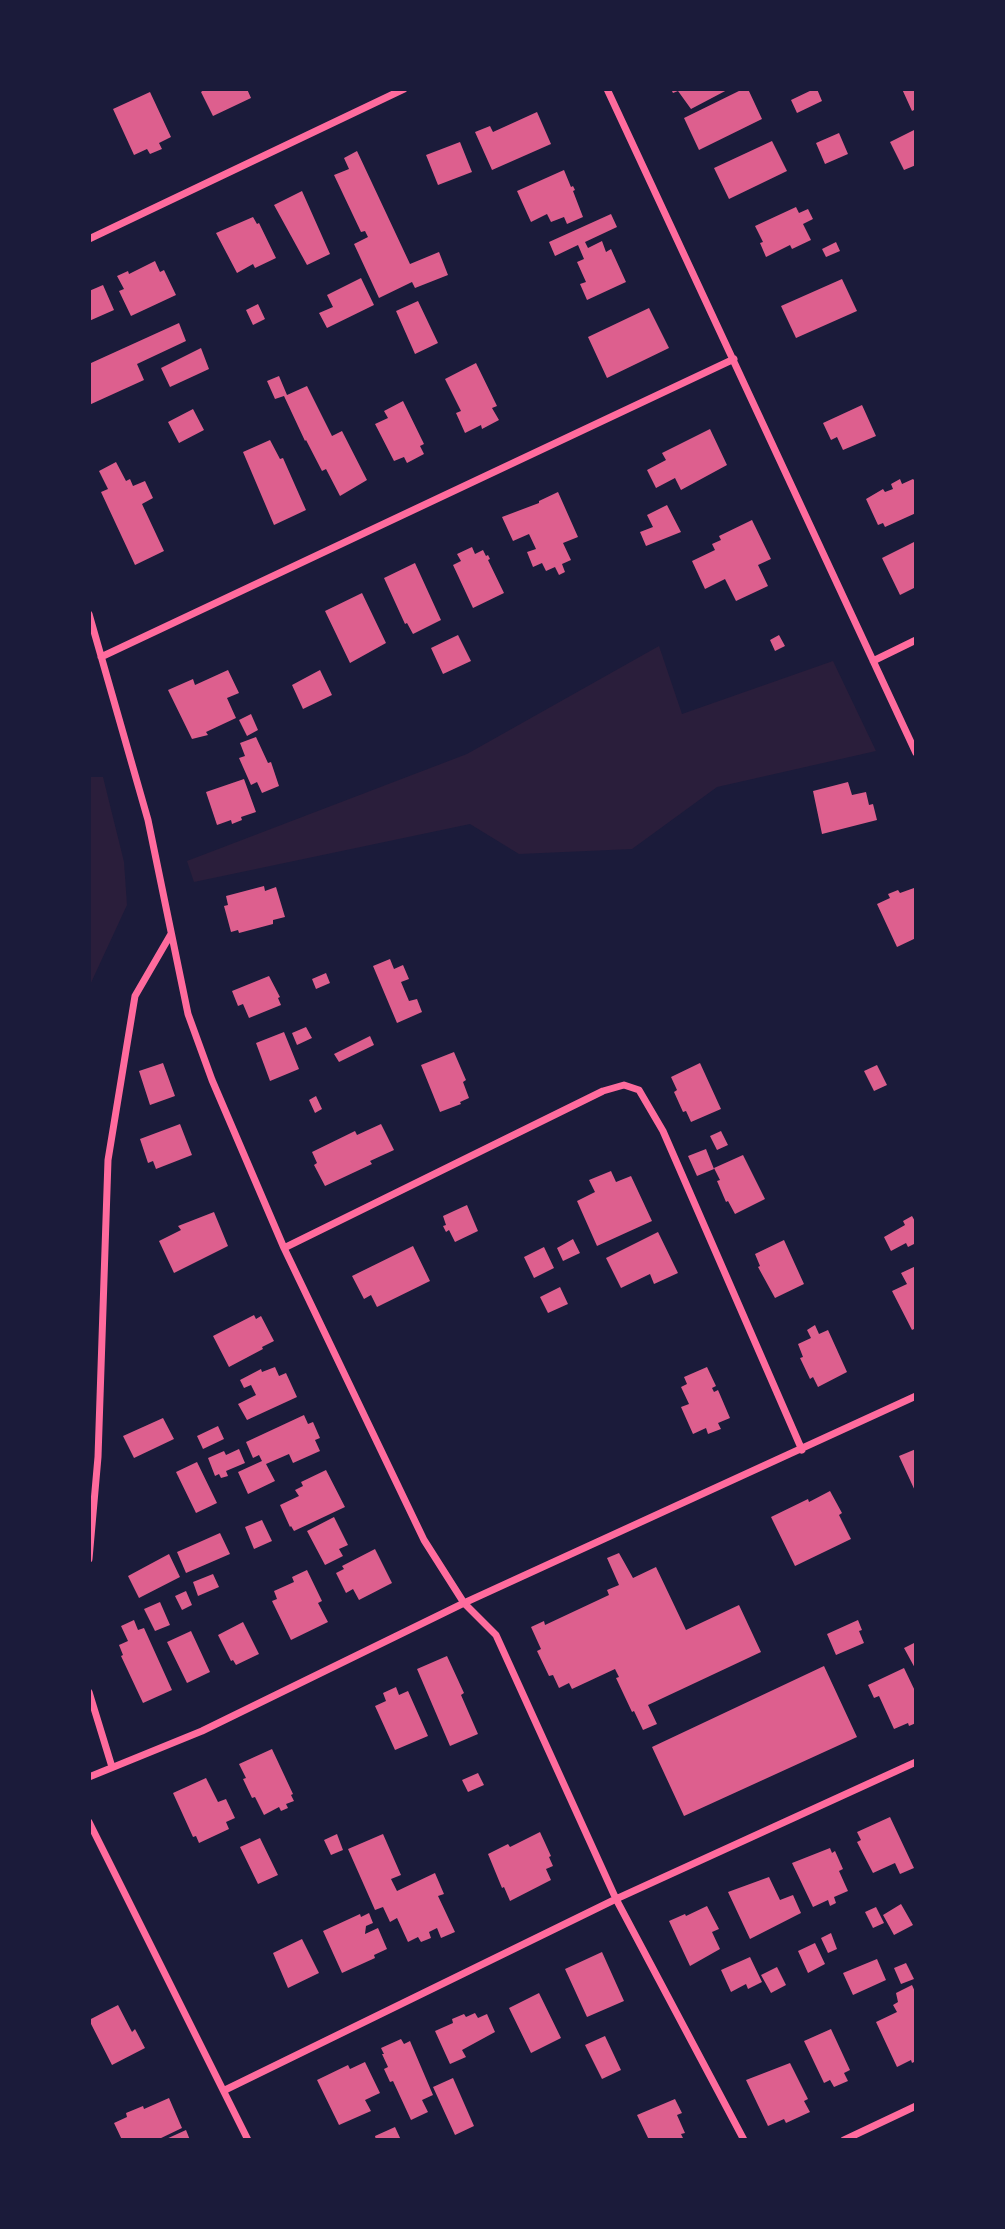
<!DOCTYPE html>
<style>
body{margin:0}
#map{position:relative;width:1005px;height:2229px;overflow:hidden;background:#1b1b3a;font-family:Helvetica,sans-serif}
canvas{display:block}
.frame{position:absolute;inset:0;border:91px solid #1b1b3a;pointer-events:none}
</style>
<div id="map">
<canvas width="1005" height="2229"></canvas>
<div class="frame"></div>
</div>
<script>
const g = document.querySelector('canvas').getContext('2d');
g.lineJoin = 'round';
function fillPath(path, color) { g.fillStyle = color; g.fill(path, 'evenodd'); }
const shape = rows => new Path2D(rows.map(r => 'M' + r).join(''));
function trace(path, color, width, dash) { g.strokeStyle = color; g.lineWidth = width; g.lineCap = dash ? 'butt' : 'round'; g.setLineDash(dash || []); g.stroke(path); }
const green = shape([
 [659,646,682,714,833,661,876,751,717,787,632,849,519,854,470,824,194,882,187,861,467,754],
 [89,777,103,777,124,862,127,905,89,987]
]);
const building = shape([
 [205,89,247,89,251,98,213,116,201,92],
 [671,89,729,89,691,109,678,91,673,93],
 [743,89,748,89,762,119,699,150,684,118],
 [814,89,817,89,822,101,797,113,791,100],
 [902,89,916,89,916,109,912,111],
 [150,92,171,137,159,143,162,149,150,154,147,149,134,155,113,109],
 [537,112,551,144,492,170,475,132,490,126,493,132],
 [916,129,916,165,904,170,890,142],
 [839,133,848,154,825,164,816,143],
 [772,141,787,171,729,199,714,168],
 [460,142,472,172,438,185,426,155],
 [357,151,410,264,439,252,448,275,415,288,412,282,379,298,354,244,368,237,365,231,361,232,334,175,349,169,344,158],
 [564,170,571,187,573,186,575,190,573,191,583,217,567,224,564,217,551,222,547,214,531,222,517,191],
 [302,191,330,254,307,265,274,205],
 [796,207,799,213,808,209,813,219,803,224,811,240,792,249,790,245,766,257,760,243,763,242,755,226],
 [611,214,617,227,585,242,588,248,602,241,606,252,611,249,626,282,587,300,580,284,586,282,577,262,584,259,578,245,555,256,549,242],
 [253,217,257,224,259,223,276,258,255,268,253,264,237,273,216,233],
 [836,242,840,251,826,257,822,249],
 [155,261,160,272,164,270,176,295,131,316,119,291,124,289,117,276,128,271,129,274],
 [361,278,374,305,327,328,319,313,333,307,327,295],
 [842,279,857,311,796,338,781,306],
 [103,285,114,310,89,321,89,291],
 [418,301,438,343,415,354,396,311],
 [258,304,265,319,253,325,246,310],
 [649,308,669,348,607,378,588,337],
 [179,323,186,341,137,364,144,380,89,405,89,358,91,363],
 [201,348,209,369,170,387,161,368],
 [476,363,497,406,492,408,499,420,482,429,481,425,465,433,456,413,461,411,445,379],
 [279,376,287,395,307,386,332,436,342,431,367,480,340,496,326,469,322,471,306,440,305,441,284,396,275,399,267,381],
 [403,401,424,444,420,446,424,454,407,463,404,457,394,461,375,424,388,418,384,411],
 [862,405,876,436,843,450,837,437,831,440,823,423],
 [193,409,204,430,179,443,168,422],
 [710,429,727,465,681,490,675,478,656,488,647,470,666,460,662,453],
 [270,440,280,459,283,458,306,510,274,525,243,452],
 [116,462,126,481,130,479,133,486,145,481,153,498,142,504,164,551,135,565,101,492,108,489,99,471],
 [900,479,902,484,913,479,916,482,916,513,885,527,883,523,878,525,866,499,883,489,885,492,893,489,891,484],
 [558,492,578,537,563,543,571,560,562,564,565,572,559,575,555,567,546,571,542,563,533,567,527,552,536,549,529,534,513,541,502,517,539,503,539,501],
 [667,505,681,532,646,546,640,532,653,527,647,515],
 [752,520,771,559,758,565,768,586,736,601,725,579,705,589,692,561,715,550,712,544,721,540,719,536],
 [916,541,916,587,900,595,882,558],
 [472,547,475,554,483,550,486,556,488,555,490,559,488,560,504,593,473,608,453,565,461,561,457,554],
 [415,563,441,620,413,634,407,623,405,624,384,578],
 [362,593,386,643,350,663,325,611],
 [458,635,471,661,443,674,431,648],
 [779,635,785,646,775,651,770,640],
 [228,670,239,693,227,698,236,718,206,732,208,735,192,739,168,690,193,679,195,685],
 [320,670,332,695,303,709,292,685],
 [251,714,258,730,247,736,239,720],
 [256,737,268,763,271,762,279,786,262,793,257,782,251,785,239,758,245,756,240,743],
 [244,779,256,812,241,817,242,820,232,824,231,820,217,825,206,792],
 [848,782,852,795,866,792,869,805,873,804,877,820,822,834,813,791],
 [264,886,265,891,276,887,285,917,273,920,273,924,239,933,238,930,231,932,224,906,228,905,226,896],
 [914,888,916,938,897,947,877,904,890,898,888,894,898,890,900,893],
 [390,959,394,969,403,965,409,979,401,982,409,1001,417,999,422,1012,397,1023,373,966],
 [326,973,330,983,316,989,312,979],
 [269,976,280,997,278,998,281,1005,249,1018,243,1004,238,1006,232,991],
 [306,1027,312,1038,297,1045,292,1033],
 [284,1032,299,1069,270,1081,256,1043],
 [370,1036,374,1045,339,1062,334,1054],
 [454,1052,466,1080,463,1082,469,1098,460,1102,461,1104,440,1112,421,1065],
 [163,1063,175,1096,150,1105,139,1071],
 [700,1063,721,1109,691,1122,686,1111,683,1112,674,1092,677,1090,671,1077],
 [877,1065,887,1085,874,1091,864,1071],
 [316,1096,322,1109,315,1113,309,1100],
 [180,1124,192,1155,156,1169,153,1161,148,1163,140,1139],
 [381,1124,394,1150,370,1161,372,1164,325,1186,314,1165,317,1163,312,1152,355,1131,357,1135],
 [721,1131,728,1145,717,1150,710,1136],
 [706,1149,714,1169,697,1176,688,1156],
 [743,1155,765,1199,735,1214,728,1201,726,1202,717,1181,720,1180,714,1168],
 [611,1171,616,1182,631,1176,652,1221,597,1246,577,1201,595,1192,589,1180],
 [467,1205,478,1231,455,1242,449,1230,446,1232,443,1226,446,1225,443,1216],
 [214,1212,228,1246,174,1273,159,1241,181,1230,178,1226],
 [912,1216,916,1223,916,1243,908,1247,906,1243,891,1251,884,1237,905,1225,903,1221],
 [658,1232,678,1273,654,1284,650,1274,621,1288,606,1258],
 [573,1239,580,1253,563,1261,557,1248],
 [784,1240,804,1284,775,1298,758,1267,760,1266,755,1254],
 [413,1246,430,1281,377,1307,371,1295,364,1299,352,1276],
 [544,1247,554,1268,534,1278,524,1257],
 [916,1266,916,1328,912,1330,892,1291,907,1284,901,1273],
 [560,1287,568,1304,548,1313,540,1297],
 [254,1315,256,1319,261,1316,274,1341,262,1347,263,1349,229,1367,213,1336],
 [815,1325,819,1334,828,1330,847,1372,818,1387,813,1377,810,1379,800,1358,803,1357,798,1344,811,1338,807,1330],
 [275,1367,279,1376,286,1373,297,1397,247,1420,238,1404,256,1395,251,1385,244,1388,240,1380,261,1369,262,1372],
 [707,1367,716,1386,712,1388,714,1392,718,1390,730,1418,718,1423,721,1429,708,1434,706,1428,693,1434,681,1407,689,1404,681,1387,687,1384,684,1377],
 [304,1415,308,1424,313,1422,320,1438,315,1440,320,1451,293,1463,289,1454,266,1464,275,1481,248,1494,238,1472,262,1461,259,1455,253,1458,246,1442],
 [163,1418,174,1439,134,1458,123,1436],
 [218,1426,224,1439,203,1449,197,1436],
 [239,1449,245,1463,226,1471,228,1476,221,1478,219,1474,215,1476,208,1458,224,1451,226,1455],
 [916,1449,916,1493,899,1456],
 [197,1462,217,1503,196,1513,176,1472],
 [326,1470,345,1507,294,1531,291,1526,290,1527,280,1505,299,1496,295,1490,303,1486,301,1482],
 [830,1491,842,1513,839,1515,851,1539,795,1566,771,1517,808,1499,809,1502],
 [334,1517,348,1545,339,1549,343,1556,325,1565,307,1531],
 [262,1520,272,1541,254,1549,245,1527],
 [220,1533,230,1554,186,1573,177,1552],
 [375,1549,392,1583,359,1600,353,1589,346,1593,336,1573,344,1569,342,1566],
 [619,1553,633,1578,656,1567,686,1630,739,1605,761,1652,648,1705,657,1724,643,1730,634,1711,632,1712,616,1678,619,1677,615,1669,572,1689,569,1683,559,1688,553,1675,549,1676,537,1651,541,1649,531,1627,544,1621,545,1625,609,1595,607,1590,619,1585,607,1558],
 [169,1554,180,1577,139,1598,128,1576],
 [307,1570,322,1601,318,1603,328,1622,291,1640,272,1601,277,1599,274,1591,294,1582,292,1577],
 [213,1574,219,1587,198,1596,193,1582],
 [186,1591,192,1605,182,1610,175,1596],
 [160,1602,170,1625,155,1631,144,1609],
 [134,1620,138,1630,144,1628,172,1690,143,1703,121,1656,123,1655,119,1645,128,1641,121,1626],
 [858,1620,862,1630,859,1631,864,1643,836,1655,827,1634],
 [243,1622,259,1654,236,1665,233,1660,231,1661,218,1635],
 [191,1631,210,1672,187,1683,167,1642],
 [916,1642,916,1670,904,1648],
 [447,1656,464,1693,461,1695,478,1734,450,1746,417,1669],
 [824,1666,857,1737,684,1816,652,1747],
 [904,1668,916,1693,916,1723,909,1726,908,1723,894,1729,879,1696,874,1698,868,1685],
 [396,1687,399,1695,408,1691,428,1736,395,1750,375,1706,386,1701,383,1693],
 [272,1749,293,1794,291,1795,294,1801,286,1804,288,1808,281,1811,279,1807,264,1815,255,1797,252,1798,243,1779,246,1778,239,1764],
 [478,1773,484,1785,468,1792,462,1780],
 [206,1778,218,1802,226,1799,235,1818,226,1822,229,1829,199,1843,196,1836,193,1837,173,1793],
 [890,1817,914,1868,900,1874,895,1863,873,1873,857,1842,861,1840,857,1832],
 [540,1832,551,1856,549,1857,553,1866,546,1869,551,1880,510,1901,504,1887,502,1888,488,1854,508,1844,510,1847],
 [337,1834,343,1850,331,1855,324,1840],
 [383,1834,401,1875,391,1879,397,1891,435,1873,444,1894,438,1896,455,1932,441,1938,437,1928,429,1932,431,1938,421,1942,418,1937,408,1942,397,1918,390,1922,383,1907,375,1910,348,1849],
 [260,1838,278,1875,258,1884,240,1847],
 [830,1848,832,1853,835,1851,843,1869,839,1871,848,1891,834,1897,836,1903,830,1906,828,1900,813,1907,792,1863],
 [769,1877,780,1900,793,1895,801,1913,750,1939,728,1892],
 [901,1904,913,1925,894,1935,883,1915],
 [707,1906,719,1929,712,1932,720,1949,690,1966,669,1921,685,1914,686,1916],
 [876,1907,884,1923,873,1928,865,1912],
 [369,1913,373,1923,366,1926,365,1934,378,1928,387,1949,374,1955,375,1958,342,1973,323,1931,360,1914,361,1917],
 [831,1933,837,1949,828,1953,821,1938],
 [302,1939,319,1973,288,1988,273,1953],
 [815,1943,825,1964,808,1973,798,1951],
 [602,1952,624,2001,587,2017,565,1969],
 [750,1957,762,1982,748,1989,746,1984,731,1992,721,1970],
 [877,1959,886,1980,853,1995,843,1973],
 [906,1963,914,1979,901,1984,894,1968],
 [777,1967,786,1985,771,1993,761,1975],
 [912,1985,916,1994,916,2061,912,2063,911,2060,897,2067,876,2022,897,2012,893,2005,898,2002,896,1993],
 [539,1993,561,2038,531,2053,509,2008],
 [118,2005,132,2032,135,2029,145,2048,112,2065,89,2020],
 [475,2013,478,2018,487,2014,495,2032,462,2050,466,2057,450,2064,435,2031,453,2023,452,2019,464,2014,466,2017],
 [831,2029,850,2070,844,2073,848,2081,834,2087,830,2080,824,2083,804,2041],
 [605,2036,621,2070,602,2079,585,2045],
 [401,2039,404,2044,410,2041,433,2095,422,2100,428,2112,411,2120,393,2081,390,2082,384,2069,388,2067,382,2054,384,2054,381,2048],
 [365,2062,380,2093,365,2100,371,2111,339,2125,317,2080,348,2065,350,2069],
 [790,2063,808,2099,804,2101,810,2112,786,2123,784,2119,768,2126,746,2080],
 [453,2078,474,2126,455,2135,433,2087],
 [169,2098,182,2128,157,2140,122,2140,114,2123,127,2117,126,2113,143,2106,144,2109],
 [675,2099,682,2113,677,2115,685,2133,681,2134,684,2140,649,2140,637,2115],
 [395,2127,401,2140,376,2140,375,2136],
 [186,2130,190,2140,164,2140]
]);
const minor = shape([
 [607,89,916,753],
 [89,239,404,89],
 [89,614,148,820,188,1014,212,1080,284,1248,424,1540,464,1603,496,1635,616,1899,744,2140],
 [101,657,734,359],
 [873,661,916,640],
 [284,1248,603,1091,624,1085,639,1090,663,1131,802,1450],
 [89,1559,98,1457,108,1160,135,996,171,934],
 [89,1692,112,1767],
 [89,1777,202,1731,464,1603,916,1396],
 [89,1822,248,2140],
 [225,2090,616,1899,916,1762],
 [844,2140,916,2106]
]);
fillPath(green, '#2a1e3b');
fillPath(building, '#dd5f8e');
trace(minor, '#ff6b9d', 7);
</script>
